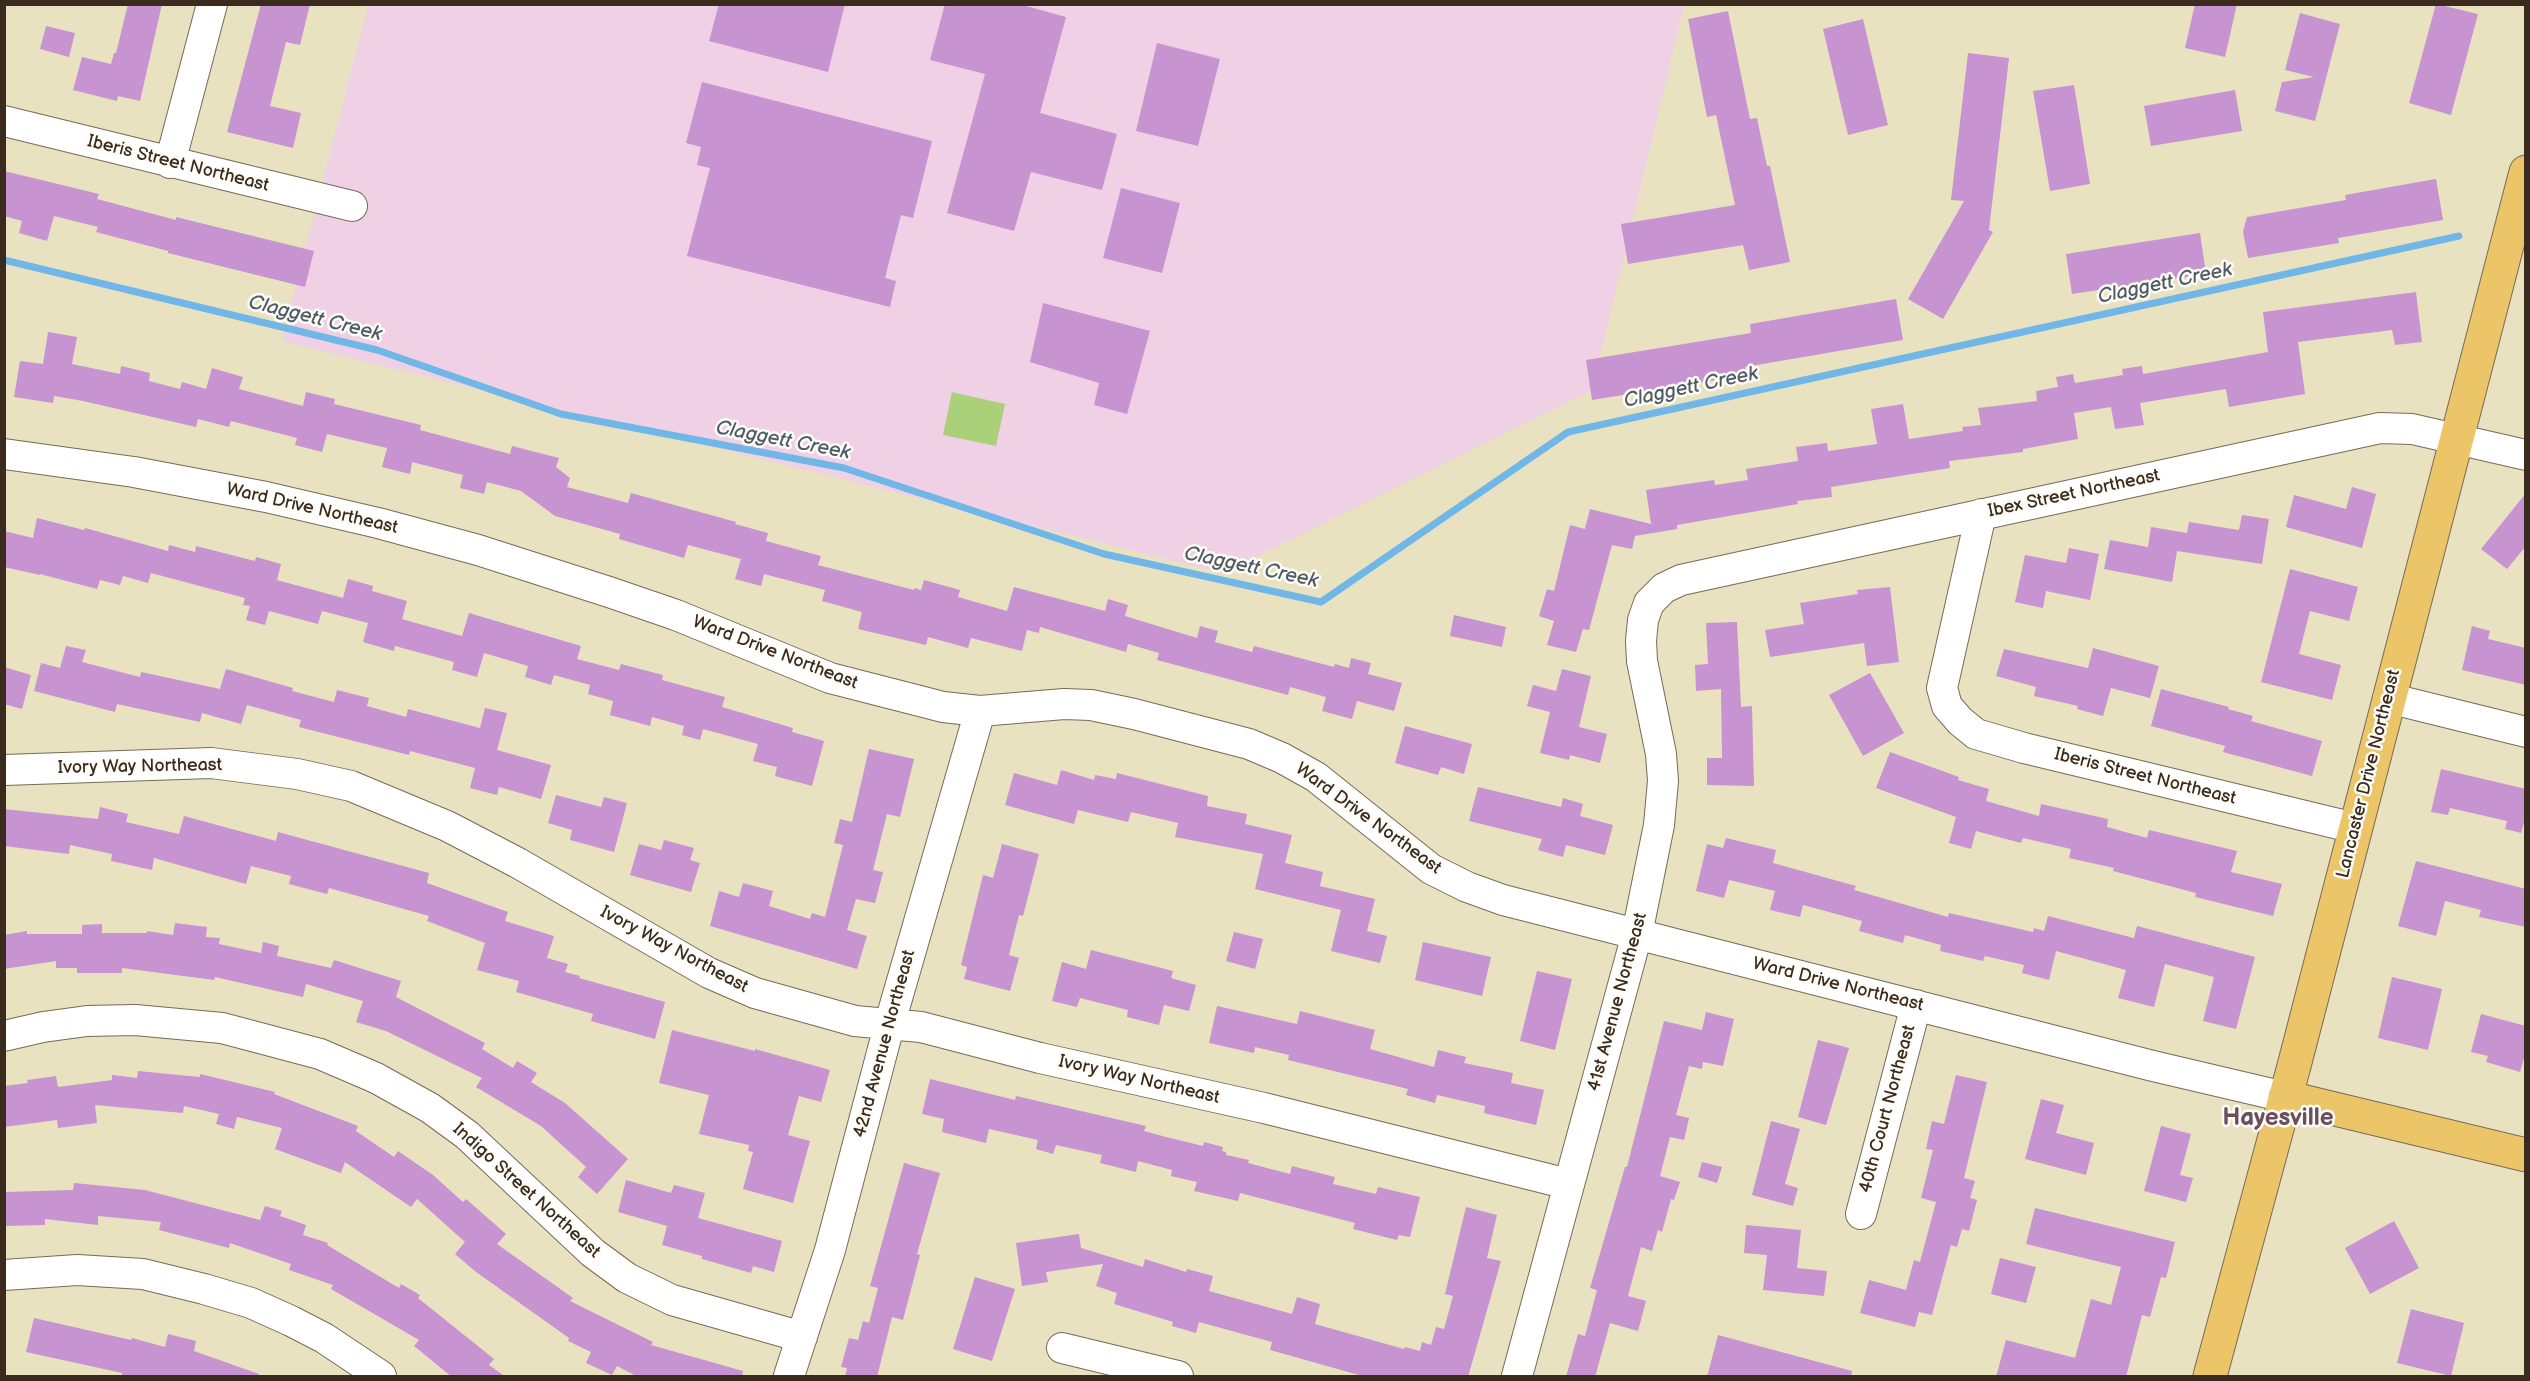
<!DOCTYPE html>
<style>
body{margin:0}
#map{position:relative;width:2530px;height:1381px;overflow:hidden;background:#e8e2c1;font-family:"Balsamiq Sans",sans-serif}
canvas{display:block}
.frame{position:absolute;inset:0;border:6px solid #3b2a1e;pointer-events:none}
</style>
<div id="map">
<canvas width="2530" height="1381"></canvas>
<div class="frame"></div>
</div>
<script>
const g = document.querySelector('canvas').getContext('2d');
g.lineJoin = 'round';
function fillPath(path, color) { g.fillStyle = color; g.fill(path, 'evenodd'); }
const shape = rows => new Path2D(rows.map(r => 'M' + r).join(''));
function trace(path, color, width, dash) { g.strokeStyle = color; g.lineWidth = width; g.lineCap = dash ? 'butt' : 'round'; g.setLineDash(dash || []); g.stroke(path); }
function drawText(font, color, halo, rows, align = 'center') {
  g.font = font + ' "Balsamiq Sans",sans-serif'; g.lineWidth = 5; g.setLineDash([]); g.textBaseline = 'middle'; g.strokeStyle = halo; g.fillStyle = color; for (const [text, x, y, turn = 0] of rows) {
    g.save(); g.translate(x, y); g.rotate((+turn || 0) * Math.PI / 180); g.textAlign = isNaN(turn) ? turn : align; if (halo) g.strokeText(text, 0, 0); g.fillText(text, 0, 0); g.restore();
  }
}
const built = shape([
 [368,5,1684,5,1592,390,1223,573,282,341]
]);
const green = shape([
 [952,392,1005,404,996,446,943,435]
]);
const stream = shape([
 [4,260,377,350,561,414,844,468,1104,554,1321,602,1568,432,2459,236]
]);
const building = shape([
 [128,4,162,4,140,101,118,96,117,101,73,90,82,57,111,64,114,53,116,53],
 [261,4,310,4,300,45,286,42,270,106,301,113,293,148,227,132],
 [719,4,845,4,828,72,709,41],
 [945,4,1019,4,1066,17,1040,113,1117,134,1102,190,1031,172,1014,231,947,213,985,74,930,60],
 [2195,4,2237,4,2225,57,2185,48],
 [2436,4,2478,14,2451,115,2409,103],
 [1728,11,1750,119,1757,118,1767,166,1770,166,1790,262,1749,270,1743,245,1628,264,1621,224,1735,205,1716,115,1707,117,1688,19],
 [2300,13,2340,24,2315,121,2275,111,2282,82,2314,77,2285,70],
 [1863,19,1888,125,1848,135,1823,29],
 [46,26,75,33,69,57,40,49],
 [1157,43,1220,59,1198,146,1136,131],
 [1968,53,2009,58,1989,230,1993,232,1943,319,1908,299,1964,201,1951,200],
 [702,82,932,141,913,218,901,215,885,278,896,281,890,307,687,256,710,168,697,165,701,147,686,143],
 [2074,85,2090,184,2050,191,2033,91],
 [2235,90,2242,131,2151,146,2144,106],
 [4,171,99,194,97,199,176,220,176,217,314,251,305,287,168,253,168,251,96,232,98,227,54,216,47,241,19,233,22,221,4,216],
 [2436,179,2443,220,2338,238,2339,243,2248,258,2243,232,2247,217,2346,200,2345,195],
 [1121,188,1180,203,1162,273,1103,258],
 [2200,233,2206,274,2072,294,2066,254],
 [2416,292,2422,342,2395,345,2392,330,2298,342,2305,394,2229,407,2226,389,2140,403,2144,425,2115,429,2111,407,2074,413,2078,439,2023,449,2023,452,1949,461,1950,468,1831,487,1832,497,1797,501,1798,504,1677,525,1677,529,1635,536,1632,549,1612,545,1589,630,1583,629,1576,652,1547,645,1554,621,1539,616,1547,589,1554,591,1570,525,1585,529,1590,509,1651,524,1646,490,1714,480,1715,485,1748,480,1746,469,1798,461,1796,447,1827,443,1828,451,1877,444,1871,409,1903,404,1909,439,1963,431,1962,427,1981,425,1978,408,2037,401,2036,391,2058,387,2056,377,2073,374,2075,383,2123,375,2122,369,2142,366,2143,374,2268,352,2263,312],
 [1896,299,1903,340,1745,367,1747,375,1592,400,1586,360,1751,333,1750,324],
 [1043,303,1150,331,1127,414,1094,405,1099,383,1030,362],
 [48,332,77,337,72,364,120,374,121,366,150,373,149,381,180,389,182,382,206,389,212,368,243,377,239,389,303,406,306,392,335,399,334,404,421,425,420,430,510,454,512,446,559,458,556,467,570,478,567,487,628,503,631,493,736,522,735,524,768,533,766,541,821,556,818,565,914,590,914,588,921,590,924,580,960,590,958,597,1007,611,1014,587,1105,611,1108,599,1128,605,1125,616,1197,638,1200,626,1218,631,1215,642,1252,652,1254,646,1334,667,1335,664,1349,668,1351,658,1371,663,1368,674,1402,683,1394,711,1357,701,1352,719,1322,711,1326,697,1290,687,1288,695,1157,660,1159,653,1128,644,1126,652,1040,627,1039,633,1027,630,1022,651,971,638,968,648,928,637,926,645,858,629,862,612,822,601,825,590,764,574,761,586,735,579,741,559,688,545,684,558,660,551,619,539,620,534,555,516,521,491,487,482,484,494,460,488,463,475,412,462,410,474,382,467,387,448,327,434,322,452,295,445,297,438,231,421,229,427,198,419,196,427,83,401,54,396,53,403,14,397,20,361,43,364],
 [2352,487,2376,494,2362,548,2286,527,2294,495,2346,509],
 [2526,493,2526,546,2507,569,2481,549],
 [2242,515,2269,519,2262,564,2177,551,2172,582,2104,569,2110,540,2148,547,2151,527,2187,533,2189,522,2239,530],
 [37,518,84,530,85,528,168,551,169,545,195,552,196,546,255,561,256,557,281,564,277,580,343,598,348,579,373,586,372,591,407,601,402,619,462,636,469,613,581,646,577,659,619,670,621,664,663,675,662,680,725,697,722,707,793,728,792,732,824,741,812,786,775,776,777,767,753,761,758,744,703,729,700,740,682,735,684,726,652,717,650,726,610,715,613,701,588,694,590,685,554,675,551,685,525,677,528,666,484,653,477,677,452,670,454,662,395,646,394,651,363,642,368,623,322,611,318,624,269,611,265,625,246,620,250,606,243,605,245,598,151,573,148,583,123,576,120,585,100,580,97,589,40,574,40,575,4,567,4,531,33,538],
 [2069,548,2099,554,2090,600,2046,591,2043,608,2015,602,2025,555,2066,563],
 [2290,569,2358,587,2349,621,2310,611,2299,654,2341,665,2332,700,2261,682],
 [1890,587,1899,662,1867,666,1864,643,1770,657,1765,630,1804,624,1800,603,1858,594,1857,590],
 [1454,615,1506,627,1502,647,1450,636],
 [1737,622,1741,707,1752,706,1754,786,1707,785,1707,758,1722,758,1721,689,1696,691,1695,665,1708,664,1706,623],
 [2472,626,2490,631,2488,639,2526,648,2526,685,2462,670],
 [66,646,86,650,82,662,140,677,141,672,220,689,226,669,293,688,292,691,334,702,337,690,369,698,367,706,406,717,408,709,480,728,485,708,507,713,497,750,551,765,541,799,499,787,497,795,470,788,475,768,410,751,409,755,299,727,301,720,247,705,241,724,202,713,200,722,117,704,115,712,34,691,41,663,60,668],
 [2093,648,2159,666,2150,698,2111,688,2103,716,2077,709,2078,706,2034,696,2036,687,1996,676,2004,649,2088,668],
 [4,667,31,675,22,709,4,704],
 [1562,669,1591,676,1579,727,1607,734,1600,763,1570,755,1569,760,1540,753,1550,712,1527,706,1533,685,1556,691],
 [1870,673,1904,733,1863,756,1829,695],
 [2161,689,2229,707,2228,709,2253,716,2251,721,2322,741,2312,776,2223,752,2225,746,2151,726],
 [1405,726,1472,744,1464,774,1441,767,1438,775,1395,763],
 [869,749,914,759,900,817,887,814,873,870,883,872,875,903,856,899,847,930,867,936,857,969,710,926,719,891,739,897,743,883,773,891,769,906,810,919,812,913,825,917,843,845,834,843,840,819,852,822],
 [1890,752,1959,777,1958,780,1989,789,1986,801,2039,816,2041,804,2108,819,2107,827,2147,838,2149,830,2237,851,2231,872,2282,884,2273,916,2195,897,2196,893,2113,871,2114,868,2069,858,2071,849,2023,838,2021,843,1976,831,1971,849,1949,843,1956,817,1876,788],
 [2441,769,2526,789,2526,815,2521,833,2505,829,2507,821,2450,808,2448,815,2431,812],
 [1061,770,1094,780,1095,775,1116,779,1117,773,1208,796,1207,806,1247,814,1245,824,1292,835,1285,863,1323,872,1320,886,1375,899,1367,931,1387,936,1380,963,1331,951,1341,910,1255,889,1263,854,1175,837,1178,823,1131,812,1128,822,1078,810,1074,824,1005,805,1014,773,1057,785],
 [1478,787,1561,807,1563,798,1583,804,1580,816,1613,825,1605,855,1566,845,1563,857,1538,850,1542,839,1469,821],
 [556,795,601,807,604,797,627,803,614,852,570,840,572,830,548,823],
 [100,807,128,814,126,822,179,834,184,816,276,841,278,832,429,873,427,883,508,912,505,921,554,936,547,958,568,964,565,972,580,976,579,978,665,1002,655,1039,591,1021,593,1014,516,992,519,981,477,970,485,943,427,921,429,916,329,888,327,894,289,884,291,876,251,866,246,884,154,858,152,870,111,861,112,854,70,845,69,854,4,846,4,809,98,819],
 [1726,838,1776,850,1773,863,1856,886,1854,890,1948,917,1949,913,2033,932,2034,928,2044,931,2048,916,2134,938,2137,926,2255,957,2236,1029,2203,1021,2214,977,2165,964,2154,1007,2118,998,2126,970,2056,951,2049,980,2022,973,2024,965,1985,956,1983,961,1940,951,1941,945,1905,935,1903,943,1859,931,1862,921,1803,905,1800,917,1770,910,1775,891,1729,880,1724,898,1696,891,1707,844,1723,848],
 [664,840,694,848,690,860,700,863,691,892,630,875,639,844,661,850],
 [1002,844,1039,854,1023,916,1019,915,1009,955,1019,958,1010,991,964,979,967,967,961,965,983,875,993,878],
 [2416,861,2526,889,2526,927,2479,917,2481,910,2445,901,2436,936,2398,926],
 [175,923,207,927,206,937,220,938,219,944,261,953,263,942,279,946,277,956,331,968,334,960,401,981,396,997,485,1043,482,1049,513,1068,517,1061,537,1073,531,1082,565,1103,628,1159,597,1194,578,1177,586,1167,541,1126,476,1087,482,1078,386,1031,356,1022,363,1001,306,984,303,997,215,977,214,980,122,968,122,973,77,973,77,968,56,968,56,961,4,969,4,935,27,931,27,934,82,934,82,925,102,924,102,933,147,933,147,931,173,935],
 [1234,932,1263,939,1255,969,1226,961],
 [1423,942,1491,957,1482,996,1415,980],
 [1091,950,1173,971,1171,978,1196,985,1189,1011,1164,1005,1159,1025,1127,1017,1128,1010,1080,998,1077,1007,1052,1001,1062,962,1086,969],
 [1537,971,1572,979,1555,1050,1520,1041],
 [2392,977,2442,989,2428,1050,2378,1038],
 [1217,1006,1297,1024,1300,1011,1375,1030,1370,1049,1434,1067,1438,1050,1466,1057,1464,1063,1513,1073,1511,1083,1544,1090,1536,1125,1484,1113,1485,1106,1437,1095,1435,1103,1406,1095,1408,1089,1288,1060,1289,1055,1255,1047,1254,1053,1209,1043],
 [1706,1012,1734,1019,1723,1066,1703,1062,1702,1069,1689,1066,1676,1115,1689,1118,1684,1140,1670,1137,1660,1176,1680,1182,1674,1200,1671,1199,1662,1232,1658,1230,1652,1251,1641,1247,1628,1296,1646,1301,1638,1331,1610,1323,1595,1377,1566,1377,1578,1334,1585,1336,1597,1290,1590,1288,1625,1167,1627,1167,1664,1021,1702,1030],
 [2481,1014,2526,1026,2526,1051,2520,1072,2486,1062,2488,1056,2471,1052],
 [672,1030,755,1051,755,1049,830,1070,821,1102,799,1096,788,1135,810,1141,793,1203,743,1189,753,1152,748,1151,749,1145,699,1134,709,1095,659,1083],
 [1818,1040,1849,1048,1826,1125,1798,1117],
 [138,1071,200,1077,200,1074,275,1092,274,1094,358,1126,356,1131,394,1157,398,1151,433,1175,463,1202,466,1199,506,1234,497,1244,573,1298,570,1301,653,1342,651,1345,743,1371,742,1377,638,1377,617,1366,612,1375,586,1363,591,1352,568,1341,569,1338,476,1272,455,1254,465,1242,417,1199,411,1207,345,1162,341,1173,275,1149,282,1128,237,1117,234,1129,216,1124,219,1114,184,1106,183,1113,95,1105,97,1123,58,1128,57,1120,4,1127,4,1086,28,1083,27,1080,56,1076,58,1087,112,1080,112,1075,137,1078],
 [1956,1075,1987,1082,1964,1178,1975,1181,1970,1198,1977,1200,1969,1231,1962,1229,1957,1247,1951,1245,1932,1315,1919,1312,1915,1327,1860,1313,1869,1280,1906,1290,1914,1260,1920,1262,1936,1202,1921,1198,1933,1150,1926,1149,1932,1121,1944,1124],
 [930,1079,1015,1100,1016,1096,1146,1126,1144,1131,1166,1137,1203,1146,1204,1142,1223,1147,1222,1151,1226,1152,1226,1155,1249,1160,1248,1163,1290,1174,1292,1166,1335,1177,1333,1184,1376,1194,1378,1187,1420,1197,1410,1237,1399,1235,1397,1240,1353,1229,1355,1223,1240,1193,1238,1201,1194,1191,1197,1182,1171,1176,1172,1170,1138,1161,1136,1172,1100,1163,1102,1155,1056,1145,1053,1154,1036,1149,1038,1140,989,1129,986,1143,942,1132,944,1119,922,1114],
 [2041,1099,2064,1105,2056,1133,2094,1143,2086,1175,2025,1159],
 [1771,1121,1800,1129,1785,1184,1798,1188,1793,1206,1752,1195],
 [2161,1126,2191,1134,2180,1175,2193,1178,2186,1202,2144,1191],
 [1702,1162,1722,1167,1717,1183,1698,1177],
 [904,1163,940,1173,917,1254,920,1255,903,1320,892,1317,877,1377,845,1377,847,1368,841,1367,849,1338,858,1340,863,1321,869,1323,878,1288,870,1286],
 [626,1180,671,1193,674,1185,705,1193,698,1218,782,1241,774,1272,753,1266,751,1273,702,1259,702,1256,662,1245,667,1226,618,1212],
 [74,1183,145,1190,260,1220,265,1206,282,1211,280,1216,306,1225,303,1235,328,1243,327,1245,399,1288,401,1284,420,1295,418,1298,494,1359,489,1365,506,1377,452,1377,414,1346,419,1340,331,1289,333,1285,289,1270,291,1264,230,1243,229,1248,159,1230,161,1222,98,1216,98,1225,45,1219,45,1225,4,1226,4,1192,73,1190],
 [1466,1207,1497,1215,1487,1258,1501,1261,1468,1377,1366,1377,1270,1350,1272,1342,1199,1322,1196,1333,1172,1326,1173,1322,1114,1304,1117,1293,1096,1286,1103,1264,1046,1272,1048,1282,1022,1286,1016,1243,1079,1234,1081,1248,1143,1267,1145,1259,1186,1272,1187,1269,1213,1276,1209,1291,1292,1314,1297,1297,1320,1304,1315,1324,1404,1349,1405,1347,1420,1351,1422,1342,1431,1345,1436,1327,1444,1329,1453,1296,1445,1294],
 [2035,1208,2175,1242,2166,1278,2161,1277,2150,1317,2142,1315,2126,1377,1996,1377,2006,1340,2075,1358,2091,1299,2111,1305,2121,1267,2026,1244],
 [2394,1221,2419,1268,2370,1294,2345,1248],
 [1746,1225,1801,1230,1797,1268,1827,1271,1824,1296,1763,1290,1767,1255,1744,1253],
 [2000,1258,2036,1267,2026,1303,1991,1294],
 [975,1277,1015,1289,992,1361,953,1349],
 [2411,1309,2464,1323,2451,1376,2397,1363],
 [34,1318,131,1340,132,1338,165,1347,168,1334,196,1341,194,1351,259,1374,259,1377,121,1377,122,1373,26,1352],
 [1718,1335,1852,1371,1851,1377,1707,1377]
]);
const minor = shape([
 [4,121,352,206],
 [170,163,212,4],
 [4,454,134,472,266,497,378,523,478,550,609,592,676,615,830,678,943,707,980,711,1064,704,1091,705,1134,714,1249,744,1282,758,1316,777,1431,869,1467,887,1503,900,2153,1066,2285,1097],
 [1981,514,1942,688,1947,706,1960,721,1976,734,2024,748,2355,828],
 [2388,698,2526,732],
 [4,770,211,763,297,774,351,786,447,826,518,863,709,973,755,993,855,1021,921,1027,1040,1058,1264,1108,1568,1184],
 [4,1036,43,1027,87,1021,135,1020,222,1028,320,1054,376,1078,430,1108,467,1135,593,1253,627,1278,672,1300,802,1337],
 [1861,1214,1916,1005],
 [4,1275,77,1270,143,1274,204,1289,251,1303,291,1321,324,1338,381,1376],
 [1062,1348,1178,1376],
 [789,1376,830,1250,889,1026,980,711],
 [1517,1376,1637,934,1659,825,1663,781,1661,754,1642,661,1641,641,1643,620,1649,603,1664,588,1681,580,2380,428,2412,429,2526,455]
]);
const major = shape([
 [2285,1097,2526,1155],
 [2210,1376,2294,1066,2526,172]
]);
const streetNames = [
 ["Iberis Street Northeast",178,164,14],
 ["Ibex Street Northeast",2074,494,-12],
 ["Ward Drive Northeast",312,509,13],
 ["Ward Drive Northeast",775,653,21],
 ["Ivory Way Northeast",140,767,-1],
 ["Lancaster Drive Northeast",2369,774,-76],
 ["Iberis Street Northeast",2145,777,14],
 ["Ward Drive Northeast",1368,819,36],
 ["Ivory Way Northeast",674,950,28],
 ["Ward Drive Northeast",1838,985,14],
 ["41st Avenue Northeast",1618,1002,-75],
 ["42nd Avenue Northeast",885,1044,-75],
 ["Ivory Way Northeast",1139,1080,13],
 ["40th Court Northeast",1888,1109,-75],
 ["Indigo Street Northeast",526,1191,42]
];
const waterNames = [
 ["Claggett Creek",2165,284,-12],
 ["Claggett Creek",315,319,14],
 ["Claggett Creek",1691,388,-12],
 ["Claggett Creek",783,441,11],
 ["Claggett Creek",1251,568,12]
];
const districtNames = [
 ["Hayesville",2278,1119]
];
fillPath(built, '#f0d0e4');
fillPath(green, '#abd07a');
trace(stream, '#70b7e8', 7);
fillPath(building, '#c893d1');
trace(minor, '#786a57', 32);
trace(major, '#786a57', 35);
trace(minor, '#fff', 30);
trace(major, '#ecc569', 33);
drawText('18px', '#3b2a1e', '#fdfcf7', streetNames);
drawText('italic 20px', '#4e5b65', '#fdfcf7', waterNames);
drawText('bold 24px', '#6c4f5d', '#fdfcf7', districtNames);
</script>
